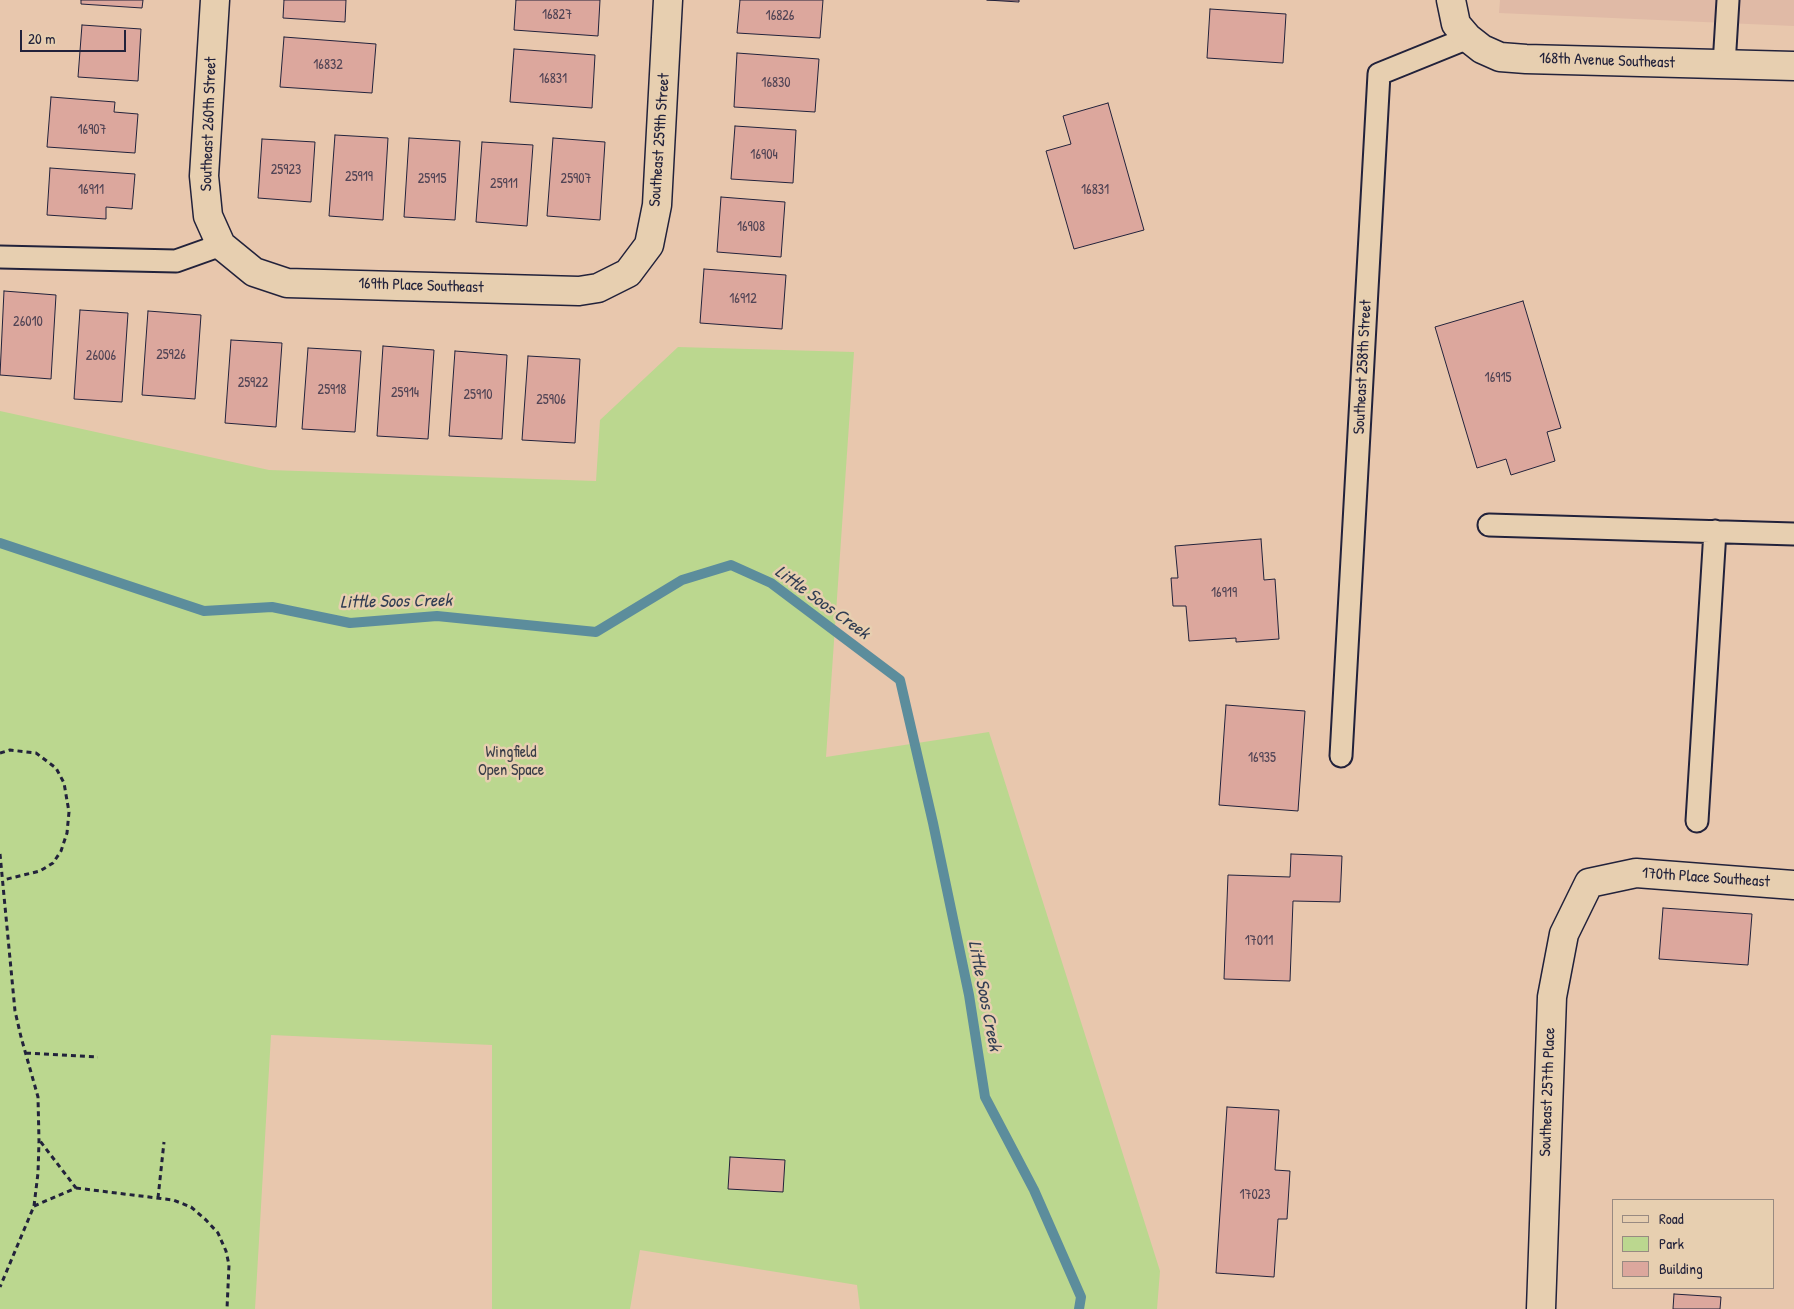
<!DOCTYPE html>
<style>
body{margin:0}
#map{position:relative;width:1794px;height:1309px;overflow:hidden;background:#e8c7ad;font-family:"Patrick Hand",sans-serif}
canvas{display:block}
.legend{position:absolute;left:1612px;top:1199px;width:162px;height:90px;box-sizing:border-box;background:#e7cfb0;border:1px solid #988a81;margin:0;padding:6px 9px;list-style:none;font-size:15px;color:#22223b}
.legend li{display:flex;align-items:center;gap:10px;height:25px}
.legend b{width:25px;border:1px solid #988a81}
.scale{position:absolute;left:20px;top:30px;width:106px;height:22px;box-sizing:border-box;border:2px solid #22223b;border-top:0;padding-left:6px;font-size:15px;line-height:18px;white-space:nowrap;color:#22223b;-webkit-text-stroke:4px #e7cfb0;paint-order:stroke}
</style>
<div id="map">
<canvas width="1794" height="1309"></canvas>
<ul class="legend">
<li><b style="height:6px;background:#e7cfb0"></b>Road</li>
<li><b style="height:14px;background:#bbd78f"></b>Park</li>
<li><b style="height:14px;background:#dca79d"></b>Building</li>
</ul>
<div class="scale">20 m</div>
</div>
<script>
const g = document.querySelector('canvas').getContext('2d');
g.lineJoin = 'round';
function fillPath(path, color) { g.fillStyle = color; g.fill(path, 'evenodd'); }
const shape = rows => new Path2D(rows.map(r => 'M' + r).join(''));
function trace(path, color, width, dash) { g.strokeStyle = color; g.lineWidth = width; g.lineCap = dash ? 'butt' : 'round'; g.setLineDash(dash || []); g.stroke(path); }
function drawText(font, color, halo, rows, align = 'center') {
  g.font = font + ' "Patrick Hand",sans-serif'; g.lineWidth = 5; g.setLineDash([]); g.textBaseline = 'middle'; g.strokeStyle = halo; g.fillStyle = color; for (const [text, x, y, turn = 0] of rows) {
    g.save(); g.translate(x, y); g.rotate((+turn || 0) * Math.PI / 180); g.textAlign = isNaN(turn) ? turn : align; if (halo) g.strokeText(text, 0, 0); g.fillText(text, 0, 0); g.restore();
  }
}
const built = shape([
 [1500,0,1794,0,1794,26,1499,13]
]);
const green = shape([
 [678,347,854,352,826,757,989,732,1160,1271,1157,1309,860,1309,857,1285,640,1250,630,1309,492,1309,492,1045,271,1035,255,1309,0,1309,0,411,269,470,596,481,600,420]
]);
const stream = shape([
 [0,543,204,611,272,607,350,623,437,616,596,632,682,580,731,565,771,583,900,680,933,823,969,995,985,1097,1034,1190,1081,1297,1079,1309]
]);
const building = shape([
 [81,0,143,0,142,8,81,4,81,0],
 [284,0,346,0,345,22,283,18,284,0],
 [516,0,600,0,598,36,514,30,516,0],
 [740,0,823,0,820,38,737,33,740,0],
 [987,0,1019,0,1019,2,987,0],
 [1210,9,1286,14,1283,63,1207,58,1210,9],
 [82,25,141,29,138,81,78,77,82,25],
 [284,37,376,44,372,93,280,87,284,37],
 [514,49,595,55,592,108,510,102,514,49],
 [737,53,819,59,815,112,734,107,737,53],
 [51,97,115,102,114,112,138,114,135,153,47,147,51,97],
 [1108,103,1144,230,1074,249,1046,151,1071,144,1063,116,1108,103],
 [735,126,796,130,793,183,731,179,735,126],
 [335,135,388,138,383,220,329,216,335,135],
 [409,138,460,141,455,220,404,217,409,138],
 [553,138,605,142,600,220,547,216,553,138],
 [262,139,315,142,311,202,258,198,262,139],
 [482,142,533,145,527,226,476,222,482,142],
 [50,168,135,174,132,209,106,207,106,219,47,215,50,168],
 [721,197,785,202,781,257,717,252,721,197],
 [704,269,786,275,782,329,700,323,704,269],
 [4,291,56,295,51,379,0,375,4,291],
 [1523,301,1561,428,1547,432,1555,461,1511,475,1506,459,1477,468,1435,327,1523,301],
 [80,310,128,313,122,402,74,399,80,310],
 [148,311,201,315,195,399,142,395,148,311],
 [231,340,282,343,276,427,225,423,231,340],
 [383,346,434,350,428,439,377,436,383,346],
 [308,348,361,351,355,432,302,429,308,348],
 [455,351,507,355,502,439,449,436,455,351],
 [528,356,580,359,575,443,522,440,528,356],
 [1261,539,1264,580,1275,579,1279,639,1236,642,1236,638,1189,641,1186,606,1173,606,1171,578,1178,578,1175,546,1261,539],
 [1226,705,1305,711,1298,811,1219,805,1226,705],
 [1291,854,1342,856,1340,902,1293,901,1290,981,1224,979,1228,875,1290,877,1291,854],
 [1663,908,1752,914,1748,965,1659,959,1663,908],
 [1227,1107,1279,1110,1275,1170,1290,1171,1287,1219,1278,1219,1274,1277,1216,1273,1227,1107],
 [730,1157,785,1160,783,1192,728,1189,730,1157],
 [1674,1294,1721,1297,1720,1309,1673,1309,1674,1294]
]);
const path = shape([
 [0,753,10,750,36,753,56,768,64,783,69,812,67,833,61,851,53,863,40,871,3,880],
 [0,854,15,1011,21,1037,38,1097,39,1141,38,1173,34,1206,0,1287],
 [26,1053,98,1057],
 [76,1188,173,1200,191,1207,206,1220,218,1233,226,1251,229,1265,227,1309],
 [158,1198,164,1142],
 [34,1206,76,1188,40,1141]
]);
const lane = shape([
 [1724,65,1728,0],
 [0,257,176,261,221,245],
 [1489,525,1794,534],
 [1341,756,1379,74,1468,38],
 [1697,821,1715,531]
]);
const street = shape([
 [215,0,204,176,208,216,221,245,254,272,287,283,579,291,598,288,628,273,649,245,657,205,668,0],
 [1451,0,1456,24,1468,38,1482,49,1500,57,1526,59,1794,66],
 [1541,1309,1552,997,1564,934,1589,883,1636,873,1794,885]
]);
const numberNames = [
 ["16827",557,15],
 ["16826",780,16],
 ["16832",328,65],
 ["16831",553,79],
 ["16830",776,83],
 ["16907",92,130],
 ["16904",764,155],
 ["25923",286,170],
 ["25919",359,177],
 ["25915",432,179],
 ["25907",576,179],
 ["25911",504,184],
 ["16911",91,190],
 ["16831",1095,190],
 ["16908",751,227],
 ["16912",743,299],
 ["26010",28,322],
 ["25926",171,355],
 ["26006",101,356],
 ["16915",1498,378],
 ["25922",253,383],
 ["25918",332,390],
 ["25914",405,393],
 ["25910",478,395],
 ["25906",551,400],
 ["16919",1224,593],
 ["16935",1262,758],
 ["17011",1259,941],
 ["17023",1255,1195]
];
const streetNames = [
 ["168th Avenue Southeast",1607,61,2],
 ["Southeast 260th Street",209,124,-88],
 ["Southeast 259th Street",660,140,-86],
 ["169th Place Southeast",421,286,2],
 ["Southeast 258th Street",1363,367,-87],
 ["170th Place Southeast",1706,878,4],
 ["Southeast 257th Place",1548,1092,-88]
];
const parkNames = [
 ["Wingfield",511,753],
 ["Open Space",511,771]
];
const waterNames = [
 ["Little Soos Creek",396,602,-1],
 ["Little Soos Creek",822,603,36],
 ["Little Soos Creek",984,996,79]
];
fillPath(built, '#e0baa6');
fillPath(green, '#bbd78f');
trace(stream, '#5c8d9c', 10);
fillPath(building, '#dca79d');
trace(building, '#22223b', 1);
trace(lane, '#22223b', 25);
trace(street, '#22223b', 31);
trace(path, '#22223b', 3, [5, 4]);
trace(lane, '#e7cfb0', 21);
trace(street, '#e7cfb0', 28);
drawText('14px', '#504354', null, numberNames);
drawText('16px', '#22223b', '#e7cfb0', streetNames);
drawText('16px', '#393d48', '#e7cfb0', parkNames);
drawText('italic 18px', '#313d53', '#e7cfb0', waterNames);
</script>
